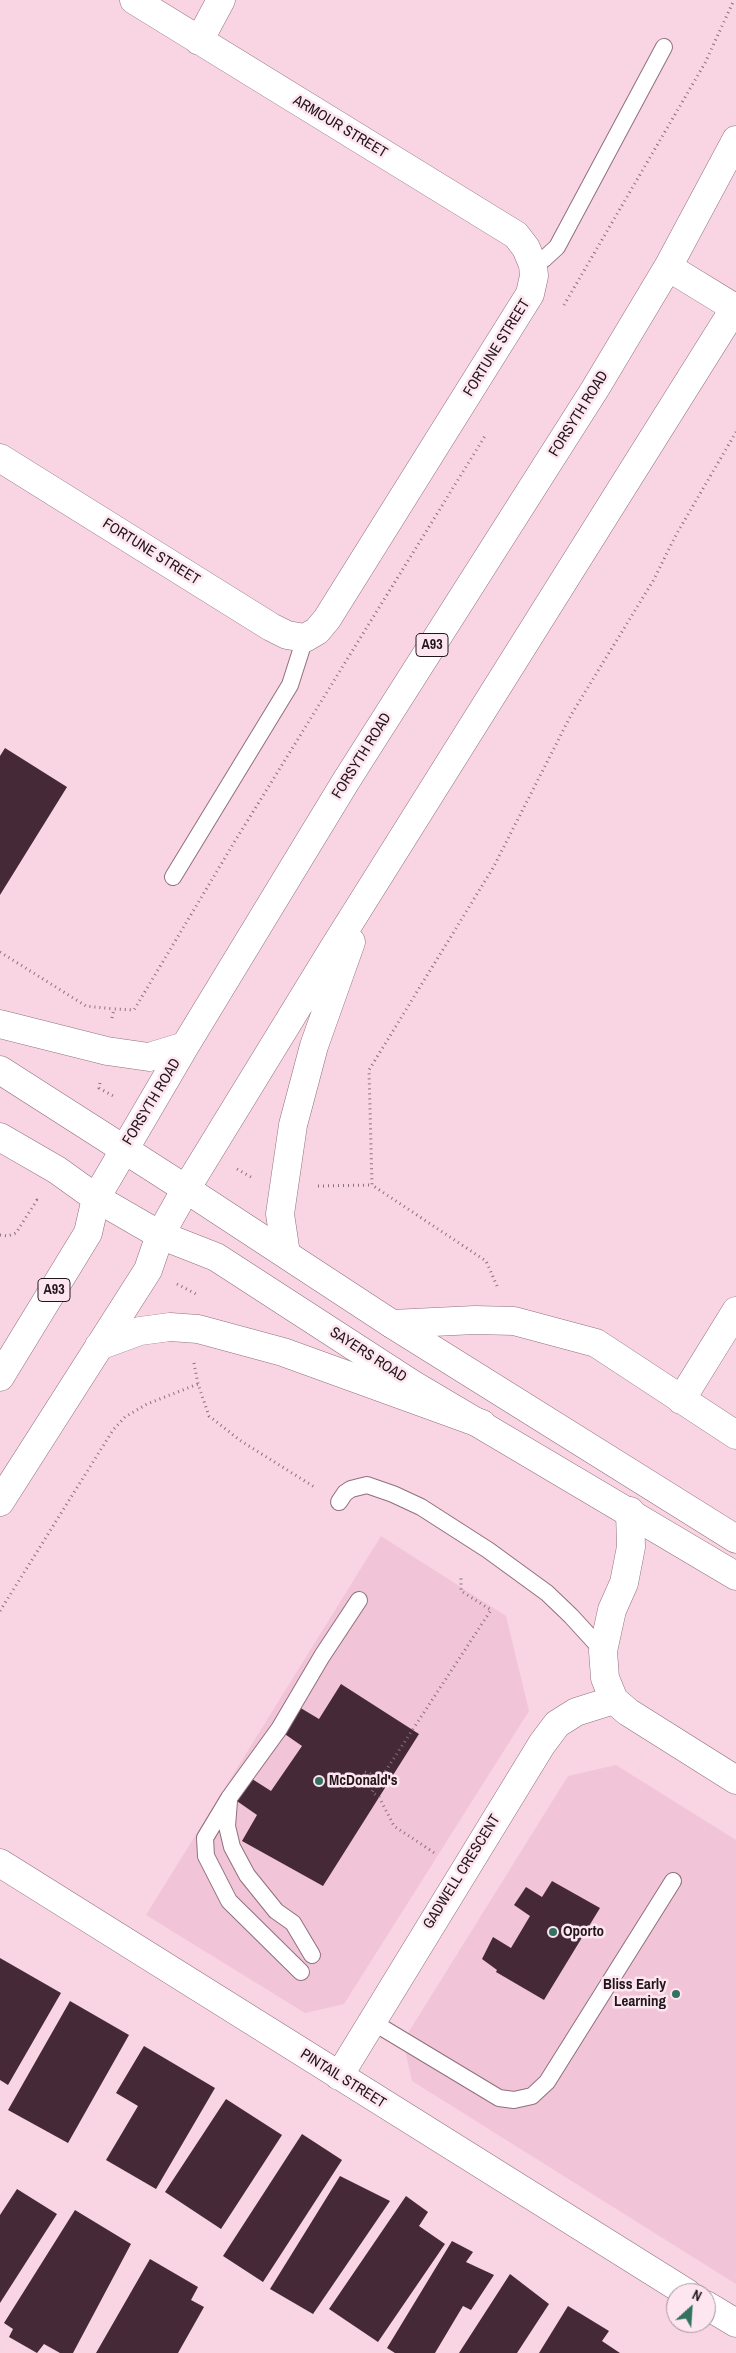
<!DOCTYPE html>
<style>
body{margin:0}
#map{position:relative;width:736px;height:2353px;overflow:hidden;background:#f9d4e3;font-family:"Archivo Narrow",sans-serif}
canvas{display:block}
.north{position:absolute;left:666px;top:2283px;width:50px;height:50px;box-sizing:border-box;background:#fde6ef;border:1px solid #a5939a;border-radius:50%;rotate:26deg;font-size:14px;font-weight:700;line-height:20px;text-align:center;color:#22161b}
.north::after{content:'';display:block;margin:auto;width:18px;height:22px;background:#33725f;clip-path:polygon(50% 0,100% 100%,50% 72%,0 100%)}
</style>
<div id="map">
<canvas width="736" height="2353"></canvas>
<div class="north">N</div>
</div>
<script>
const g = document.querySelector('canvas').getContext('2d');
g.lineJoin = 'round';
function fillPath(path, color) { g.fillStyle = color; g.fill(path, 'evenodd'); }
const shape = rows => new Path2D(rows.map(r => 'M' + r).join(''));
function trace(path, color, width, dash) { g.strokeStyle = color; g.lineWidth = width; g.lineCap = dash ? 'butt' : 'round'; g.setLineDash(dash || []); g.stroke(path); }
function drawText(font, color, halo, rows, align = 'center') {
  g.font = font + ' "Archivo Narrow",sans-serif'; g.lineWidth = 5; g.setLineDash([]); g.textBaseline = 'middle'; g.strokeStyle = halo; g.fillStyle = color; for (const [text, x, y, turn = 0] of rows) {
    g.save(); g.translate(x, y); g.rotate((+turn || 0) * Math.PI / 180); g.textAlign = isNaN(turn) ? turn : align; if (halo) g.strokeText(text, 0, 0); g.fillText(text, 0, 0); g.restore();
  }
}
const built = shape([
 [381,1536,506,1616,529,1711,344,2004,305,2013,146,1915],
 [616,1765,736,1840,736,2284,412,2081,403,2041,568,1776]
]);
const building = shape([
 [5,748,67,787,0,895,0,756],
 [341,1684,419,1734,323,1886,242,1841,257,1815,234,1799,249,1777,271,1791,302,1746,279,1730,294,1704,319,1719],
 [552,1881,600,1908,544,2000,496,1972,497,1970,482,1959,493,1937,511,1948,530,1916,514,1905,526,1887,542,1897],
 [0,1958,61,1993,8,2085,0,2080],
 [70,2001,129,2035,68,2143,8,2110],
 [144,2046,215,2088,156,2189,106,2160,138,2106,116,2093],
 [226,2099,282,2135,221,2229,165,2192],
 [302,2134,342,2160,263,2282,223,2256],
 [340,2176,390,2201,313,2314,270,2289],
 [17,2189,57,2214,0,2303,0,2215],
 [406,2196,428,2212,419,2226,445,2244,378,2342,329,2309],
 [75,2210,131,2244,73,2353,60,2353,44,2344,37,2353,9,2337,13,2329,4,2323],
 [452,2241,473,2252,466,2262,494,2275,471,2310,463,2306,435,2353,395,2353,387,2348],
 [150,2259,198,2287,191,2300,204,2307,178,2353,96,2353],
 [510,2274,549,2304,517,2353,459,2353],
 [568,2306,609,2331,602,2341,620,2353,539,2353]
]);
const path = shape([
 [564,305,705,63,734,0],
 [0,952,86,1006,114,1009],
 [112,1018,114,1009,134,1010,235,841,485,436],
 [100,1083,99,1088,115,1097],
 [237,1169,251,1177],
 [318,1186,372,1185],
 [0,1235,8,1236,16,1233,37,1200,39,1202],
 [177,1284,196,1294],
 [497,1286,486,1261,372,1185,369,1070,493,868,571,715,653,581,676,535,736,432],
 [194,1363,198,1384,209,1416,241,1441,316,1488],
 [0,1611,113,1430,125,1417,147,1404,198,1384],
 [365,1772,381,1778,491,1610,461,1591,461,1577],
 [381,1778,372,1792,379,1797,394,1826,436,1854]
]);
const service = shape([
 [533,265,544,259,557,247,664,47],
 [173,877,290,685,305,638],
 [339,1502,345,1493,351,1489,367,1485,393,1494,421,1507,488,1550,547,1593,571,1616,603,1651],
 [229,1801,227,1826,232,1847,247,1875,276,1911,293,1923,312,1955],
 [301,1972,229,1901,206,1856,205,1838,229,1798,279,1729,322,1656,359,1600],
 [371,2021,499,2098,514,2100,532,2096,547,2082,673,1881]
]);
const minor = shape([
 [199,41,221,0],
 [0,458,271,627,287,635,305,638,317,631,327,619,530,294,534,276,533,265,526,248,516,235,134,0],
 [392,1324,475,1320,514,1321,596,1343,736,1435],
 [681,1400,736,1311],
 [630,1511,631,1547,624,1583,612,1610,603,1651,605,1678,614,1700,628,1712,736,1780],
 [0,1863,687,2293],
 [339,2076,542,1744,557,1724,576,1712,614,1700],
 [706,2305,736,2323]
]);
const secondary = shape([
 [0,1070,186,1189,392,1324,736,1539],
 [0,1137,57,1170,96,1198,160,1235,216,1257,412,1384,736,1576]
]);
const trunk = shape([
 [668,267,735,308],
 [0,1024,107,1051,149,1057,185,1046],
 [286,1254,280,1214,293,1125,314,1046,351,942],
 [99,1346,140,1331,170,1327,198,1329,283,1352,482,1424],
 [0,1377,88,1233,96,1198,185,1046,346,781,595,389,668,267,736,140],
 [0,1502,148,1270,160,1235,186,1189,333,949,736,306]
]);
const markers = [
 [319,1781,5,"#33725f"],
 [553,1932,5,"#33725f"],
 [676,1994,5,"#33725f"]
];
const shields = [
 [432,645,32],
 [54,1290,32]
];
const shieldNames = [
 ["A93",432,645],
 ["A93",54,1290]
];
const streetNames = [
 ["ARMOUR STREET",340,127,31],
 ["FORTUNE STREET",497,348,-58],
 ["FORSYTH ROAD",579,414,-58],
 ["FORTUNE STREET",151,552,32],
 ["FORSYTH ROAD",362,756,-58],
 ["FORSYTH ROAD",152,1102,-59],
 ["SAYERS ROAD",368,1355,33],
 ["GADWELL CRESCENT",462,1872,-58],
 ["PINTAIL STREET",343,2079,32]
];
const poiNames = [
 ["McDonald's",329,1781],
 ["Oporto",563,1932],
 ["Bliss Early",666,1985,"right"],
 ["Learning",666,2002,"right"]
];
fillPath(built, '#f1c5d7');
fillPath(building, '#452936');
trace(service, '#90707e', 18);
trace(minor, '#90707e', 29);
trace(secondary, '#90707e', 29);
trace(trunk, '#90707e', 29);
trace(path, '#89717b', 3, [1, 4]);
trace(service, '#fff', 16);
trace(minor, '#fff', 28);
trace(secondary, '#fff', 28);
trace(trunk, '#fff', 28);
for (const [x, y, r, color] of markers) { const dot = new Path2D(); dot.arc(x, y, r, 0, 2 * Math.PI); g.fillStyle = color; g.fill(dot); trace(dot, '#fde6ef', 2); }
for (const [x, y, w] of shields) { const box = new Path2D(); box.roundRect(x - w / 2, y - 11.5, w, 23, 4); g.fillStyle = '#fde6ef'; g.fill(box); trace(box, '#22161b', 1); }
drawText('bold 14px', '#22161b', null, shieldNames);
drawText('15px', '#22161b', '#fde6ef', streetNames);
drawText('bold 15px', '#22161b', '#fde6ef', poiNames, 'left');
</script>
